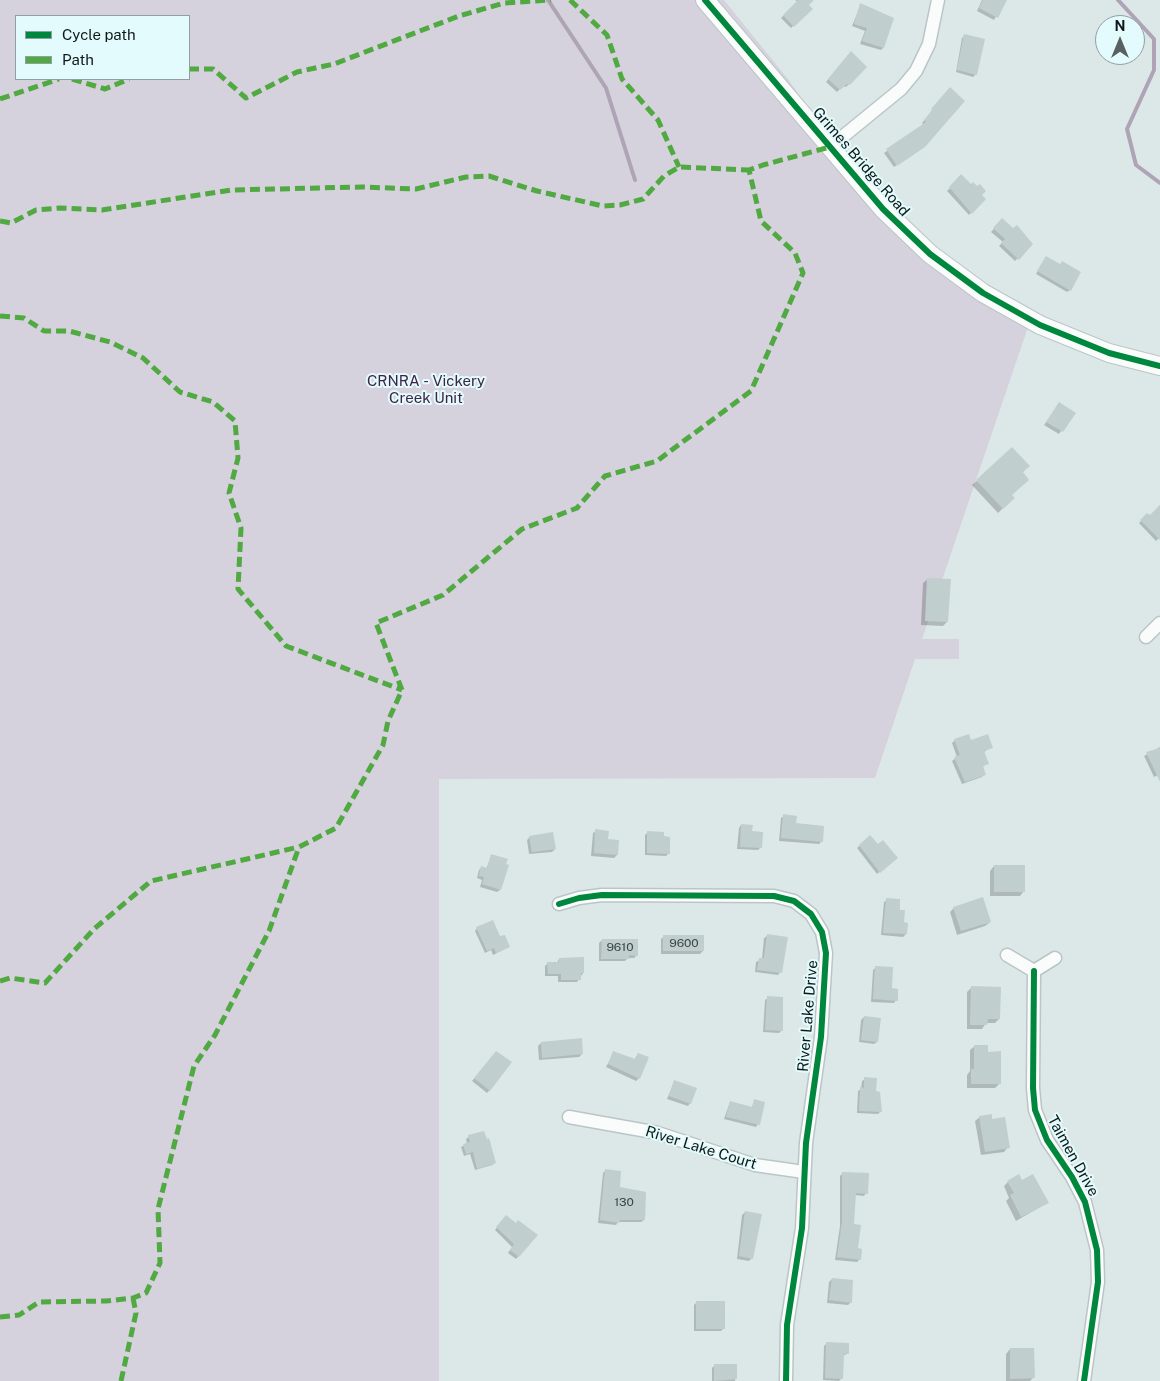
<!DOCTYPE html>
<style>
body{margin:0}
#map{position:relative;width:1160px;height:1381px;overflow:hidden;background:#dce8e8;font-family:"Public Sans",sans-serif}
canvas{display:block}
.legend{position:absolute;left:15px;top:15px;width:175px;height:65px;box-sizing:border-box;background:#e3fbfc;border:1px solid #8ea0a1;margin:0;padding:6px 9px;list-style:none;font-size:15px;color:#0f1818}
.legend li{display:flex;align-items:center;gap:10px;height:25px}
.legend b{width:25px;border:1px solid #8ea0a1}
.north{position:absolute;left:1095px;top:15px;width:50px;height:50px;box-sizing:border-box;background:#e3fbfc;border:1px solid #8ea0a1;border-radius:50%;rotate:0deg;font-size:14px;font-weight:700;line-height:20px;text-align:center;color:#0f1818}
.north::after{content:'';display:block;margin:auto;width:18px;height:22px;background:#576161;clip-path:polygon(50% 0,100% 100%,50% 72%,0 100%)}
</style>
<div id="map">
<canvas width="1160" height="1381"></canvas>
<ul class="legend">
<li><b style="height:6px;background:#00873e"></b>Cycle path</li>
<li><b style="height:6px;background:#51a942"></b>Path</li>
</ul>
<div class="north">N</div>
</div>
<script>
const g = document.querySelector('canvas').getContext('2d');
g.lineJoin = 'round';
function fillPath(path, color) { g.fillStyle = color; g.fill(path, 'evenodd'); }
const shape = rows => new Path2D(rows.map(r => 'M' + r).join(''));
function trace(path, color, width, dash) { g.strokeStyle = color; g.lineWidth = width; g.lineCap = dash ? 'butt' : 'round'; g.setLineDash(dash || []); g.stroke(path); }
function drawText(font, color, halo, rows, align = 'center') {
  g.font = font + ' "Public Sans",sans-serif'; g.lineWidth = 4; g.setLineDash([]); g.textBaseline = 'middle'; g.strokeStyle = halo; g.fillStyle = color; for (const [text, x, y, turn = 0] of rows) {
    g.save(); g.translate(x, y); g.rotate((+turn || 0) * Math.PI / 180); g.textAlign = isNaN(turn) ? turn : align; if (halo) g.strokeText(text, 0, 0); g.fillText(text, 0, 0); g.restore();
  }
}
const green = shape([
 [0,0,724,0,787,78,850,166,923,254,1028,327,922,639,959,639,959,659,915,659,875,778,439,779,439,1381,0,1381],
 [16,16,189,16,189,79,16,79]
]);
const shadow = shape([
 [795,0,812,0,807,5,811,9,791,28,781,18,798,2],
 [982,0,1005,0,994,20,977,11],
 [861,4,883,48,881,50,860,44,865,31,852,26],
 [965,35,976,74,973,77,956,72,962,38],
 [848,55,866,67,846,87,843,86,837,92,826,82],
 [948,92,920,149,894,167,884,153,924,125,922,123],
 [962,176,984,199,969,215,947,191],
 [1002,220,1032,244,1015,261,999,246,1003,242,991,232],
 [1044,260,1070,290,1067,292,1036,274],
 [1057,407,1074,414,1059,434,1044,425],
 [1021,472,1011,495,1013,498,998,513,972,485,977,481],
 [1160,505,1160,537,1156,541,1139,523,1148,515,1150,516],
 [928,579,947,622,943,626,921,625,923,583],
 [955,740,991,747,984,752,988,763,982,767,984,774,982,777,962,784,952,761,957,757,952,743],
 [1160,747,1160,774,1154,777,1144,756],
 [784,816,795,824,822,841,819,844,779,841,781,818],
 [741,825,751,833,761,847,758,850,737,849,739,828],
 [596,831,617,855,614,858,591,856,593,833],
 [647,833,663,838,669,853,666,856,645,855,645,835],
 [530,837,555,849,552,852,529,854,527,840],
 [870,837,894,860,877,874,857,848],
 [492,855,505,864,500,890,497,892,480,887,482,880,477,878,479,870,482,867,486,869],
 [994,866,1024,891,1020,896,990,896,990,871],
 [887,900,899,911,906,934,903,937,881,935,884,902],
 [954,908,990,922,985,926,957,935,950,912],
 [477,928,500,938,509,947,493,955,491,950,485,953,475,931],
 [664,936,703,951,700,954,661,954,661,939],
 [767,936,780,972,778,975,755,972,756,962,762,959,764,938],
 [602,940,637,955,634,958,628,958,625,961,599,961,599,943],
 [559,959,583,973,577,982,558,982,558,976,545,976,545,966,548,963,557,963],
 [876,967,896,1000,894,1003,871,1002,873,970],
 [972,987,999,1019,995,1023,986,1023,982,1029,967,1029,967,992],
 [768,998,782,1030,779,1033,763,1032,765,1000],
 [864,1017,877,1042,874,1044,859,1042,861,1020],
 [541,1043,582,1054,579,1057,539,1060,538,1046],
 [975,1046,1000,1083,995,1088,967,1088,967,1075,970,1071,970,1050],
 [614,1052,634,1060,638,1054,639,1078,636,1081,606,1067],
 [494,1055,489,1091,487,1093,472,1081],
 [865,1079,875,1092,881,1111,878,1114,857,1113,858,1091,861,1089,862,1081],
 [674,1082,690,1103,688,1106,667,1099],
 [755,1101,758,1124,756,1127,724,1119,730,1102,751,1108],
 [980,1117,991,1120,1008,1147,1004,1152,981,1155,975,1121],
 [469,1137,495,1163,492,1165,475,1170,470,1154,464,1156,461,1147,467,1144,466,1139],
 [605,1171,644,1220,641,1222,618,1222,616,1225,598,1223,603,1173],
 [843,1173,866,1193,864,1196,855,1195,853,1225,859,1260,857,1262,835,1260,840,1226,840,1176],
 [1021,1181,1047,1203,1016,1221,1006,1201,1009,1198,1004,1186,1008,1182],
 [745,1212,752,1258,749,1261,737,1259,742,1215],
 [504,1219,536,1236,516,1259,508,1253,512,1247,495,1230],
 [832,1279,851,1302,848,1305,827,1303,829,1282],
 [697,1302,723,1329,721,1331,694,1331,694,1305],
 [827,1343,847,1354,842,1356,842,1378,839,1381,823,1380,824,1346],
 [1010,1349,1034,1377,1030,1381,1006,1381,1006,1354],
 [714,1366,736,1366,735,1381,712,1381,712,1368]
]);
const stream = shape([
 [548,0,606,88,635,180],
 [1118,0,1154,39,1154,70,1127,129,1136,165,1160,183]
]);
const building = shape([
 [798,0,814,0,809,5,813,9,794,27,783,15],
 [983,0,1007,0,998,18,979,8],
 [860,3,894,18,884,48,862,41,867,28,854,24],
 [964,34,985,39,977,75,957,70],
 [851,51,867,67,850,85,847,84,840,90,828,79],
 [950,87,965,101,925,147,897,166,886,149,926,122,924,120,932,110,931,109],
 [961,174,971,184,973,182,977,186,980,184,986,191,982,195,986,199,972,214,949,187],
 [1002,218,1013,228,1017,225,1033,244,1019,260,1001,243,1005,239,993,228],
 [1046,256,1060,264,1062,261,1081,272,1071,291,1037,271],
 [1059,402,1076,413,1063,432,1046,422],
 [1012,447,1030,466,1023,472,1029,480,1012,495,1015,498,1003,509,976,480],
 [1160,505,1160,540,1140,520,1147,513,1150,515],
 [927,578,951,579,948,622,925,621],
 [969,734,971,740,988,734,993,748,984,751,989,764,983,766,986,775,965,782,954,757,960,755,954,739],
 [1160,748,1160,782,1146,752],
 [783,814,797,816,796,823,824,826,823,842,781,838],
 [741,824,753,825,752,831,763,832,762,848,740,847],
 [595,829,609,831,608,839,619,840,618,855,594,853],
 [647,831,664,832,664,836,670,837,670,854,647,853],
 [553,832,556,849,532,852,529,836],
 [870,835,878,844,883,840,898,858,880,873,859,845],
 [491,854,508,859,506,864,509,865,501,890,482,884,484,877,479,876,481,866,487,868],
 [994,865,1025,865,1025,892,994,892],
 [983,897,991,922,961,931,953,907],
 [886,898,900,899,900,910,905,910,904,922,908,923,907,934,883,933],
 [493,920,500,936,505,935,510,947,496,953,494,948,487,951,476,927],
 [767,934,788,937,782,973,757,970,759,958,764,958],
 [663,935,704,935,704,951,663,951],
 [602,939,638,939,638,956,629,955,629,959,601,959],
 [584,957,584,973,581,973,581,980,561,980,561,974,548,974,547,962,559,962,559,958],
 [875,966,893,967,892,988,898,989,898,1001,873,999],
 [971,986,1001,987,1000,1019,988,1019,987,1025,970,1025],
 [767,996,783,997,783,1031,765,1030],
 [864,1016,881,1018,878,1042,861,1040],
 [582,1038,583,1054,542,1058,541,1042],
 [974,1045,988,1045,988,1052,1001,1051,1001,1084,971,1084,971,1069,974,1069],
 [496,1051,512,1062,490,1091,474,1078],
 [613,1051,635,1059,638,1053,649,1057,640,1079,608,1064],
 [864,1077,877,1078,876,1091,880,1092,882,1112,859,1111,860,1087,864,1088],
 [674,1080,697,1088,691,1104,669,1096],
 [754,1099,765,1102,760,1125,726,1117,730,1101,752,1107],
 [992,1114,992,1119,1005,1117,1010,1148,985,1152,979,1116],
 [484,1131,487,1139,489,1138,496,1163,477,1169,473,1152,466,1154,463,1144,470,1142,468,1135],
 [605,1169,621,1171,620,1187,646,1192,645,1220,620,1220,620,1223,600,1220],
 [842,1172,869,1173,868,1194,856,1193,854,1224,861,1225,858,1248,862,1249,861,1260,837,1257,842,1222],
 [1019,1174,1022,1180,1033,1174,1049,1203,1021,1217,1010,1195,1014,1193,1007,1181],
 [745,1211,762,1214,753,1259,739,1256],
 [506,1215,516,1223,518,1220,538,1235,519,1257,510,1250,514,1244,496,1227],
 [832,1278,853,1280,852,1303,829,1300],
 [696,1301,725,1301,725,1329,696,1329],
 [826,1342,849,1343,849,1354,844,1354,843,1379,825,1378],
 [1010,1348,1034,1348,1035,1378,1010,1379],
 [714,1364,737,1364,737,1379,714,1381]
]);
const street = shape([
 [830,147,901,89,916,71,929,44,938,0],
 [1146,637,1160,623],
 [559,904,579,898,602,895,774,896,794,901,811,914,822,932,826,953,821,1037,806,1143,802,1228,787,1325,786,1381],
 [1007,955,1034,971,1055,958],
 [1034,971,1033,1088,1035,1110,1047,1140,1072,1177,1085,1202,1097,1250,1098,1282,1084,1381],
 [569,1117,658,1133,755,1165,804,1172]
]);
const secondary = shape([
 [705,0,883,209,930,254,983,293,1040,325,1109,353,1160,366]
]);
const quiet = shape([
 [570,0,607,35,622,79,658,120,679,167],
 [189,69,213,69,246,98,297,72,334,64,459,16,504,3,551,0],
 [72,79,105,89,129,79],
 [0,99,59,79],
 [0,221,11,223,36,210,60,208,102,210,231,190,362,187,416,189,466,177,489,176,537,191,603,206,620,205,643,199,664,176,679,167,749,170],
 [0,316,24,318,44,331,69,331,110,342,143,358,180,392,213,402,235,421,238,458,229,493,241,528,238,589,286,646,402,690],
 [0,981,10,978,45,983,94,929,151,881,299,847],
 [0,1317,19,1315,39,1302,106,1301,133,1298,146,1293,160,1263,158,1209,194,1066,215,1035,269,931,299,847,336,828,383,745,388,721,402,690,376,623,443,595,522,529,577,508,605,476,657,461,751,391,803,273,795,253,761,221,749,170,763,165,830,147],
 [121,1381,136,1313,133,1298]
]);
const cycleway = shape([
 [705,0,883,209,930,254,983,293,1040,325,1109,353,1160,366],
 [559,904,579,898,602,895,774,896,794,901,811,914,822,932,826,953,821,1037,806,1143,802,1228,787,1325,786,1381],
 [1034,971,1033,1088,1035,1110,1047,1140,1072,1177,1085,1202,1097,1250,1098,1282,1084,1381]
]);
const numberNames = [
 ["9600",684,943],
 ["9610",620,947],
 ["130",624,1202]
];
const streetNames = [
 ["Grimes Bridge Road",861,162,49],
 ["River Lake Drive",808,1016,-85],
 ["River Lake Court",701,1148,17],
 ["Taimen Drive",1073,1156,61]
];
const parkNames = [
 ["CRNRA - Vickery",426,381],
 ["Creek Unit",426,398]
];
fillPath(green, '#d5d1dd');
fillPath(shadow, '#0003');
trace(stream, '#aea4b6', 4);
fillPath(building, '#c0cece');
trace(street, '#bbc5c5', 15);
trace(secondary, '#bbc5c5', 20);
trace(street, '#fafcfc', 12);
trace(secondary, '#fafcfc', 18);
trace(quiet, '#51a942', 5, [10, 5]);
trace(cycleway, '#00873e', 6);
drawText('12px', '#3b4646', null, numberNames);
drawText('15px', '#0f1818', '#e3fbfc', streetNames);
drawText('15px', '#3f2248', '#e3fbfc', parkNames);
</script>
